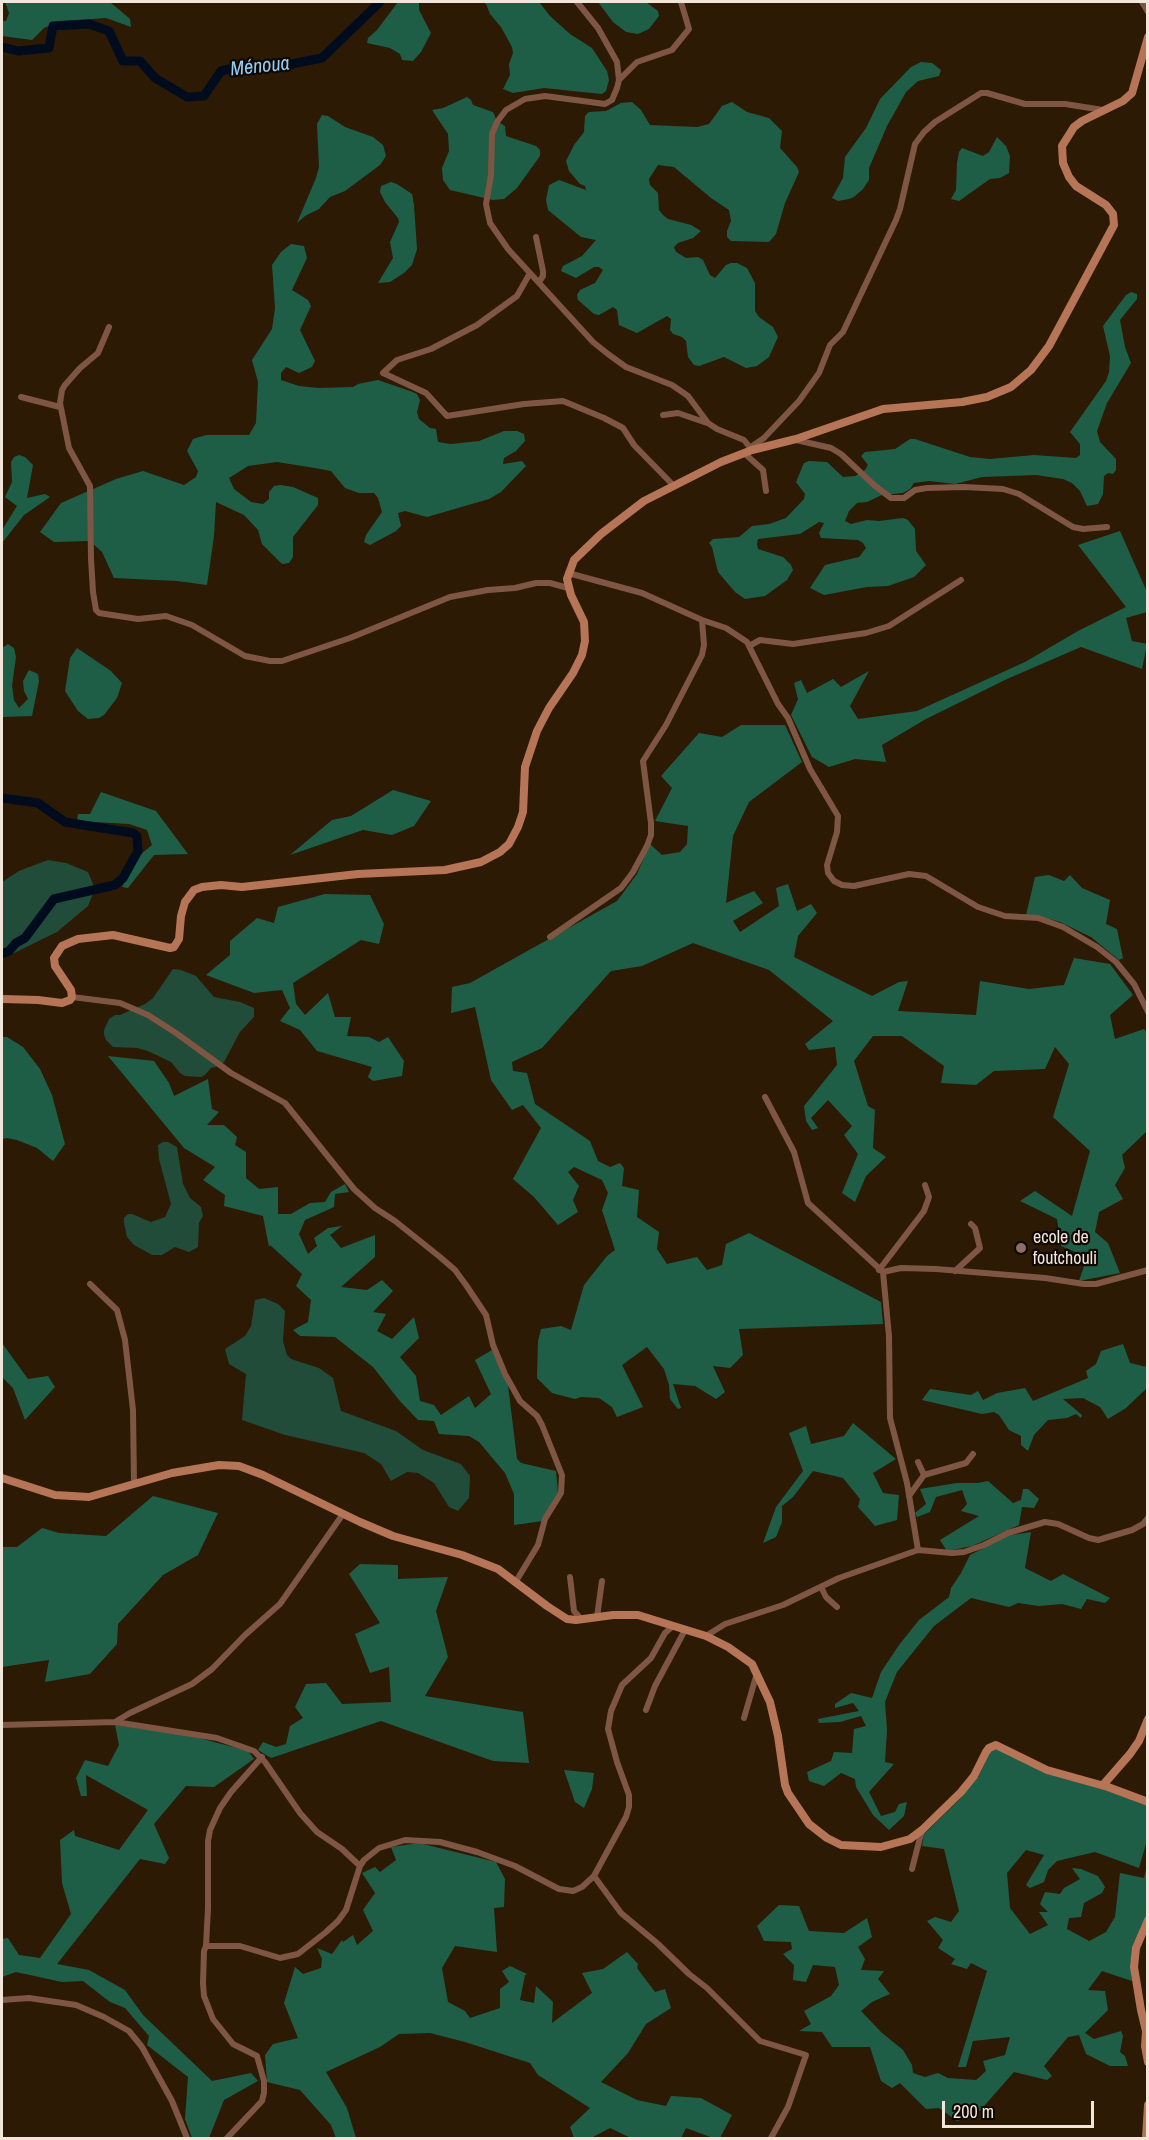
<!DOCTYPE html>
<meta charset="utf-8">
<style>
body{margin:0}
#map{position:relative;width:1149px;height:2140px;overflow:hidden;background:#2c1a05;font-family:"Archivo Narrow",sans-serif}
canvas{display:block}
.frame{position:absolute;inset:0;border:3px solid #f2e5d9;pointer-events:none}
.scale{position:absolute;left:942px;top:2101px;width:152px;height:27px;box-sizing:border-box;border:3px solid #f2e5d9;border-top:0;padding-left:8px;font-size:18px;line-height:21px;white-space:nowrap;color:#f2e5d9;-webkit-text-stroke:4px #0f0702;paint-order:stroke}
</style>
<div id="map">
<canvas width="1149" height="2140"></canvas>
<div class="frame"></div>
<div class="scale">200 m</div>
</div>
<script>
const g = document.querySelector('canvas').getContext('2d');
g.lineJoin = 'round';
function fillPath(path, color) { g.fillStyle = color; g.fill(path, 'evenodd'); }
const shape = rows => new Path2D(rows.map(r => 'M' + r).join(''));
function trace(path, color, width, dash) { g.strokeStyle = color; g.lineWidth = width; g.lineCap = dash ? 'butt' : 'round'; g.setLineDash(dash || []); g.stroke(path); }
function drawText(font, color, halo, rows, align = 'center') {
  g.font = font + ' "Archivo Narrow",sans-serif'; g.lineWidth = 4.5; g.setLineDash([]); g.textBaseline = 'middle'; g.strokeStyle = halo; g.fillStyle = color; for (const [text, x, y, turn = 0] of rows) {
    g.save(); g.translate(x, y); g.rotate((+turn || 0) * Math.PI / 180); g.textAlign = isNaN(turn) ? turn : align; if (halo) g.strokeText(text, 0, 0); g.fillText(text, 0, 0); g.restore();
  }
}
const green = shape([
 [48,860,66,863,88,872,95,889,88,906,57,932,2,959,2,882,19,871],
 [173,969,181,970,196,976,214,997,240,1002,254,1008,254,1017,240,1032,224,1062,216,1067,211,1068,205,1075,201,1077,185,1076,180,1073,171,1062,148,1051,137,1048,113,1047,106,1040,104,1035,104,1030,109,1019,115,1015,120,1015,145,1004,153,998],
 [163,1142,168,1142,177,1147,183,1184,190,1198,201,1207,203,1216,199,1223,198,1247,189,1252,175,1247,162,1255,152,1255,134,1245,127,1237,124,1223,124,1218,128,1214,132,1214,151,1222,165,1217,171,1204,159,1159,158,1145],
 [264,1298,278,1304,285,1311,283,1341,287,1355,291,1359,319,1368,333,1378,341,1411,396,1431,423,1450,461,1464,470,1476,469,1498,458,1511,449,1507,434,1483,418,1473,407,1472,391,1481,381,1464,364,1453,285,1435,242,1420,246,1374,229,1364,225,1349,245,1336,251,1326,255,1300]
]);
const forest = shape([
 [5,2,110,2,130,19,131,27,106,18,61,21,44,28,32,40,2,36,2,21,6,21,9,13],
 [398,2,419,2,419,10,431,33,421,52,413,61,402,60,400,54,390,48,367,43,368,38,377,30],
 [483,2,539,2,550,16,570,34,592,48,607,71,609,80,606,91,602,94,544,88,513,93,503,89,510,75,509,64,513,53,512,47,501,27,490,14,486,4],
 [598,2,646,2,658,11,659,16,649,29,638,34,626,32,613,22],
 [921,62,932,63,941,70,939,76,918,81,906,92,887,126,869,168,869,180,863,189,854,197,849,199,838,201,832,198,843,178,845,157,866,128,880,99,911,67],
 [467,97,471,100,473,105,493,112,497,121,505,126,506,136,536,146,540,150,540,156,517,188,504,199,493,200,450,190,443,180,442,168,449,151,448,134,432,110,443,108],
 [632,102,641,110,650,125,697,127,709,124,722,106,732,102,747,112,769,118,782,131,780,148,797,167,799,172,785,203,776,234,769,242,731,241,727,237,727,231,731,221,729,210,711,198,674,167,658,165,649,179,650,185,658,193,659,210,663,215,668,219,691,225,701,231,693,238,678,243,674,247,676,252,686,258,698,257,703,260,710,275,715,278,726,265,731,263,737,263,747,268,755,283,755,311,759,317,773,327,778,337,769,357,757,366,746,368,724,357,699,366,694,365,688,357,686,341,682,337,673,334,670,330,671,319,667,316,637,333,619,325,617,310,613,307,599,315,594,314,578,300,577,295,580,290,595,283,603,270,599,267,594,267,576,278,561,271,563,266,582,256,596,240,581,237,548,210,546,200,549,185,559,180,586,190,585,186,580,184,569,171,566,161,574,145,584,132,585,116,589,112,606,111,621,103],
 [322,115,328,116,345,127,373,137,383,145,386,156,380,165,345,191,330,197,319,209,305,216,297,223,316,178,319,167,317,124],
 [997,137,1006,146,1010,156,1009,173,1000,178,990,179,959,201,951,199,956,190,957,163,959,152,962,148,983,156,989,152],
 [391,182,397,184,412,194,414,205,417,249,412,265,404,273,390,282,378,283,393,258,390,242,399,222,398,218,385,202,380,192,381,186],
 [291,244,304,246,307,258,292,290,308,300,311,306,300,330,315,361,312,367,299,373,286,367,281,373,281,380,299,386,319,388,353,387,358,384,378,380,410,391,417,394,420,400,417,412,419,419,430,428,436,429,438,442,451,444,479,441,504,431,517,431,524,434,525,441,516,451,504,458,503,464,522,461,526,466,501,492,489,499,427,517,405,511,398,513,401,526,396,531,370,545,364,542,366,535,382,512,378,498,374,493,359,493,345,488,331,471,315,468,277,462,248,466,229,478,234,489,251,502,263,504,269,499,269,492,274,486,281,485,293,487,318,498,318,505,293,537,293,557,289,563,282,564,262,544,258,530,244,515,216,502,214,536,207,585,177,581,114,578,102,552,90,541,54,542,40,532,61,503,116,479,143,471,184,485,196,477,198,471,187,451,193,439,206,435,249,435,256,423,258,382,252,360,272,329,275,308,272,265,281,252],
 [1131,292,1137,294,1137,299,1120,320,1125,347,1131,363,1107,403,1097,431,1100,442,1116,459,1116,470,1113,474,1108,473,1104,476,1103,494,1098,504,1087,506,1080,491,1072,483,1063,479,1036,475,982,477,955,484,929,481,914,483,910,489,903,493,882,495,867,502,857,503,849,511,845,521,851,524,867,520,879,521,903,518,908,520,915,529,916,551,926,565,914,577,888,586,867,587,824,595,810,588,825,565,859,557,866,548,863,543,858,540,821,538,819,533,824,523,819,522,800,534,758,539,757,544,758,549,783,557,791,565,793,570,787,580,765,596,745,599,735,592,718,572,712,547,709,543,713,539,739,537,752,526,769,524,786,518,804,499,805,494,796,482,804,463,809,461,827,462,843,477,855,476,865,470,868,465,861,456,865,452,895,449,910,439,915,439,970,457,990,459,1034,455,1076,458,1080,455,1080,444,1070,432,1106,381,1109,372,1110,356,1103,326,1126,295],
 [19,455,25,457,33,465,27,498,45,494,50,497,24,515,2,543,2,530,17,506,5,497,12,482,11,462,14,457],
 [1120,531,1147,592,1147,612,1126,618,1132,641,1147,644,1142,669,1081,647,1007,679,926,719,882,745,886,762,855,759,829,767,812,757,791,715,798,699,794,683,801,680,807,693,833,679,841,687,869,671,850,706,858,719,917,711,1025,662,1078,631,1126,607,1078,545],
 [8,644,14,648,16,657,12,686,14,700,19,708,28,699,24,691,23,681,29,670,38,674,39,681,32,716,2,717,2,648],
 [77,648,111,671,122,683,117,698,104,715,99,718,88,719,78,711,65,691,70,658],
 [741,725,785,725,802,762,749,802,733,836,726,903,754,891,763,903,733,921,740,932,779,906,776,888,788,884,797,911,811,904,817,913,798,936,794,957,872,996,899,982,908,981,898,1011,976,1015,980,981,1029,989,1064,985,1074,958,1110,964,1133,995,1110,1015,1115,1039,1144,1029,1147,1033,1147,1131,1122,1155,1125,1168,1115,1185,1123,1199,1099,1212,1095,1232,1108,1243,1120,1273,1079,1281,1087,1257,1061,1246,1057,1219,1020,1201,1035,1191,1072,1216,1090,1151,1053,1117,1069,1064,1055,1047,1045,1069,994,1071,976,1085,941,1083,944,1066,902,1036,873,1036,854,1061,868,1106,875,1110,873,1148,886,1157,866,1176,855,1202,842,1193,858,1154,844,1135,852,1126,828,1100,811,1118,818,1128,812,1130,806,1121,804,1106,837,1065,835,1047,809,1050,805,1044,833,1021,769,970,693,943,642,966,611,971,542,1048,512,1062,513,1071,527,1073,535,1104,590,1141,598,1161,610,1167,620,1163,624,1168,622,1186,639,1190,637,1217,659,1232,657,1249,667,1264,697,1257,707,1270,722,1265,726,1244,749,1233,881,1302,883,1324,739,1329,743,1355,730,1368,713,1366,725,1392,716,1399,695,1386,673,1384,681,1408,678,1409,670,1399,669,1385,664,1369,647,1347,622,1365,643,1407,617,1417,612,1407,599,1398,581,1397,575,1399,552,1393,537,1378,538,1341,541,1329,561,1326,571,1330,584,1285,607,1256,615,1250,602,1210,608,1193,602,1180,574,1167,568,1172,579,1186,573,1200,578,1212,558,1225,534,1197,513,1179,541,1128,523,1105,512,1110,491,1080,475,1007,451,1013,452,987,470,983,617,901,637,874,650,844,662,855,680,852,687,844,688,826,655,821,672,788,661,776,699,733,722,737],
 [393,790,431,801,414,826,392,835,363,830,290,855,332,820,351,816],
 [101,792,156,811,188,854,154,855,128,888,122,887,141,854,152,845,147,830,129,824,77,821,78,814,90,814],
 [1049,875,1064,881,1070,875,1082,888,1110,900,1106,924,1117,929,1123,958,1119,960,1091,937,1060,922,1039,916,1026,915,1035,877],
 [325,894,370,895,384,924,379,944,361,940,293,983,296,1004,305,1015,328,993,335,1017,351,1017,347,1036,369,1037,379,1042,388,1037,404,1061,402,1076,373,1081,368,1077,372,1067,317,1051,300,1030,280,1021,290,1008,282,990,254,993,206,975,230,955,230,941,257,918,274,923,278,907],
 [2,1037,7,1037,23,1047,40,1069,52,1095,65,1144,53,1161,37,1148,17,1140,7,1138,2,1139],
 [108,1056,154,1061,169,1083,174,1096,208,1079,212,1109,219,1112,207,1125,224,1125,237,1137,235,1145,246,1152,246,1178,259,1189,278,1187,278,1214,291,1214,310,1203,325,1202,331,1192,345,1184,349,1192,335,1194,334,1207,305,1220,299,1234,308,1254,317,1246,314,1238,328,1228,342,1226,330,1235,341,1248,375,1235,375,1257,341,1287,367,1290,382,1280,393,1291,373,1312,386,1314,377,1331,392,1339,414,1317,419,1338,400,1357,416,1376,420,1401,434,1405,441,1415,469,1396,475,1408,491,1394,475,1360,492,1350,508,1385,517,1459,521,1463,556,1471,558,1493,543,1521,514,1525,514,1494,505,1473,479,1442,469,1436,439,1434,434,1421,418,1420,399,1400,373,1367,335,1337,300,1336,293,1330,308,1322,311,1300,296,1286,302,1274,270,1245,269,1247,263,1216,224,1206,225,1195,203,1180,215,1167,184,1148],
 [2,1343,28,1379,48,1376,55,1387,25,1420,13,1388,2,1377],
 [1123,1344,1130,1363,1147,1367,1147,1388,1126,1408,1108,1419,1100,1407,1083,1398,1063,1399,1082,1415,1081,1418,1076,1414,1067,1418,1048,1420,1034,1435,1028,1451,1021,1445,1021,1436,1009,1430,999,1415,994,1412,982,1414,922,1400,930,1389,971,1395,978,1391,983,1400,997,1393,1025,1388,1033,1401,1088,1378,1086,1371,1096,1364,1101,1351],
 [853,1423,896,1459,873,1473,883,1493,899,1495,897,1520,875,1526,858,1507,860,1499,843,1478,813,1471,793,1497,782,1506,782,1522,776,1537,763,1543,776,1507,803,1471,789,1433,806,1426,811,1444,844,1436],
 [988,1481,1013,1503,1021,1500,1023,1489,1028,1489,1039,1499,1034,1508,1022,1507,1019,1525,972,1546,947,1551,940,1540,979,1516,961,1511,967,1504,962,1490,936,1497,930,1512,917,1517,915,1513,926,1504,920,1489,957,1483,978,1483],
 [153,1496,218,1513,198,1555,163,1575,118,1624,117,1644,90,1674,45,1682,49,1660,2,1667,2,1547,17,1547,42,1528,59,1533,106,1536],
 [1031,1532,1025,1568,1051,1581,1063,1574,1110,1598,1105,1603,1087,1599,1081,1609,1062,1604,1039,1606,1018,1603,1009,1607,971,1598,934,1626,897,1672,885,1702,887,1730,885,1762,894,1764,869,1792,881,1816,895,1812,899,1804,907,1802,904,1816,889,1830,873,1815,856,1787,855,1779,841,1773,824,1786,809,1781,807,1772,831,1761,834,1752,852,1753,854,1729,866,1726,861,1716,840,1722,819,1723,818,1719,859,1711,853,1703,835,1708,835,1704,851,1693,872,1698,881,1672,899,1645,919,1620,949,1597,951,1588,961,1573,970,1555,1006,1536],
 [360,1564,398,1565,398,1579,448,1577,436,1611,448,1657,425,1696,523,1712,529,1763,493,1761,381,1721,271,1758,258,1750,263,1742,276,1747,286,1744,290,1726,303,1718,295,1707,306,1684,326,1683,342,1704,391,1702,389,1667,370,1673,355,1634,380,1623,349,1574],
 [115,1725,188,1735,248,1751,254,1759,214,1787,186,1786,154,1824,169,1858,165,1864,140,1859,57,1964,89,1970,125,1990,143,2015,212,2081,251,2073,258,2081,224,2100,209,2138,192,2138,185,2119,188,2077,147,2045,149,2036,125,2008,110,2002,83,1981,62,1982,16,1972,2,1977,2,1939,8,1938,19,1955,40,1958,71,1914,62,1883,60,1840,74,1830,75,1836,119,1850,148,1810,86,1775,87,1796,81,1796,76,1778,85,1760,108,1766,119,1745],
 [1000,1748,1147,1806,1147,1840,1139,1868,1095,1852,1057,1861,1048,1870,1044,1882,1030,1888,1026,1885,1044,1855,1026,1850,1007,1873,1010,1908,1030,1934,1048,1925,1039,1912,1048,1912,1040,1904,1045,1892,1060,1894,1064,1888,1080,1879,1072,1868,1081,1869,1098,1876,1105,1887,1102,1893,1084,1903,1081,1917,1069,1918,1067,1929,1089,1941,1106,1932,1115,1917,1120,1873,1144,1878,1147,1866,1147,1914,1141,1926,1131,1961,1132,1981,1102,1971,1088,1990,1105,1991,1108,2010,1085,2033,1094,2039,1121,2031,1123,2036,1120,2052,1125,2056,1128,2066,1110,2066,1086,2054,1079,2035,1068,2037,1044,2066,1052,2076,1047,2080,1014,2072,977,2114,957,2121,939,2108,926,2109,900,2083,892,2088,881,2081,870,2047,832,2047,822,2032,799,2031,811,2024,804,2011,831,1996,839,1985,835,1967,813,1965,806,1982,793,1980,794,1965,783,1954,792,1949,791,1942,764,1941,757,1926,779,1905,799,1906,809,1931,844,1933,867,1918,872,1937,858,1947,865,1959,861,1970,884,1971,878,1979,890,1994,872,2002,861,2011,881,2032,903,2050,912,2065,913,2073,925,2077,938,2073,948,2078,976,2080,986,2071,983,2061,1005,2055,1010,2037,973,2041,966,2067,958,2067,987,1971,971,1963,967,1969,951,1964,955,1959,938,1948,943,1940,927,1921,935,1917,951,1922,959,1911,944,1849,922,1846,924,1834,959,1800,979,1776,990,1751],
 [564,1770,594,1773,592,1789,584,1808,575,1802],
 [419,1843,496,1862,505,1879,504,1907,494,1908,497,1952,455,1946,442,1968,448,2002,465,2011,470,2018,500,2008,500,1989,509,1982,502,1971,510,1966,527,1974,525,1975,520,2000,534,2003,536,1986,553,2002,552,2023,592,1993,582,1973,603,1969,627,1952,638,1964,637,1968,655,1992,665,1989,671,2008,646,2024,628,2053,601,2082,637,2100,666,2106,671,2096,701,2098,732,2115,720,2138,713,2138,686,2128,681,2138,631,2138,610,2128,591,2138,574,2138,570,2127,590,2108,538,2075,530,2063,465,2042,430,2033,399,2034,380,2047,326,2072,347,2108,356,2138,336,2138,331,2125,300,2090,267,2082,265,2055,273,2044,298,2038,284,2003,295,1967,303,1974,321,1968,322,1959,317,1948,332,1954,342,1940,343,1942,353,1935,357,1945,373,1931,363,1910,375,1893,362,1873,375,1867,380,1872,396,1860,391,1847]
]);
const river = shape([
 [2,47,18,51,49,48,53,26,89,24,109,31,123,61,140,61,155,78,187,97,204,96,221,71,251,64,276,67,322,58,380,2],
 [2,798,38,803,65,822,133,833,137,836,138,851,123,878,115,885,54,899,25,938,16,943,9,951,2,954]
]);
const street = shape([
 [577,2,598,28,617,62,619,80,617,88,612,100,605,104,545,96,525,99,506,110,497,122,492,134,491,175,486,204,490,223,508,249,593,342,608,354,626,367,672,385,688,396,708,423,717,429,744,440,752,450],
 [1142,2,1148,12],
 [619,80,637,62,672,50,689,29,681,2],
 [536,237,543,271,543,276,539,282],
 [530,273,517,296,477,325,431,349,397,360,383,373,426,393,447,416,524,404,563,401,604,418,623,428,634,445,673,485],
 [109,327,98,353,80,368,65,385,62,390,60,403,69,448,90,486,91,559,93,592,96,610,99,613,138,619,166,616,192,625,245,656,270,661,282,661,350,638,450,597,488,590,515,588,536,583,550,583,568,588],
 [21,397,60,407],
 [663,415,678,413,707,423],
 [796,440,831,448,841,454,874,485,891,498,904,498,915,490,927,488,964,487,1003,489,1019,494,1073,527,1083,529,1107,527],
 [751,447,764,438,799,401,819,373,830,345,843,332,896,220,900,209,915,144,924,132,935,122,981,93,987,93,1025,104,1065,104,1103,110],
 [744,453,763,470,766,491],
 [568,573,642,593,702,620,726,628,747,642,778,704,788,718,810,769,838,816,837,832,827,865,828,873,834,881,842,885,854,886,909,874,926,876,978,907,1005,916,1038,918,1063,927,1097,947,1116,962,1134,984,1148,1012],
 [749,646,760,640,793,644,866,633,889,626,961,580],
 [550,937,621,888,633,872,647,846,651,835,651,823,643,761,666,725,702,655,704,645,702,620],
 [72,997,120,1003,148,1015,176,1033,231,1073,285,1103,354,1189,375,1208,395,1221,440,1257,455,1270,466,1285,486,1315,493,1345,505,1374,520,1401,537,1416,542,1425,562,1475,561,1493,545,1519,538,1545,515,1583],
 [765,1097,794,1152,808,1203,883,1272],
 [879,1270,924,1211,929,1197,925,1185],
 [955,1271,980,1248,975,1228,971,1224],
 [90,1284,117,1310,125,1340,133,1410,134,1482],
 [924,1475,966,1463,973,1454],
 [909,1496,924,1475,918,1462],
 [918,1550,907,1483,890,1418,889,1336,883,1272,901,1268,936,1269,1045,1278,1084,1284,1096,1284,1148,1270],
 [570,1577,574,1611,581,1619],
 [821,1587,826,1597,837,1607],
 [597,1617,602,1581],
 [706,1636,725,1624,783,1605,839,1578,918,1550,952,1553,964,1552,984,1545,1008,1533,1045,1522,1058,1524,1089,1538,1098,1540,1132,1530,1143,1524,1148,1518],
 [646,1710,655,1686,685,1630],
 [744,1718,757,1673],
 [115,1722,217,1738,254,1751,265,1762,300,1813,317,1832,342,1849,360,1866],
 [2,1725,115,1722,130,1713,192,1684,212,1669,245,1635,280,1604,343,1514],
 [912,1869,922,1830],
 [594,1876,621,1913,657,1943,689,1974,707,1988,760,2041,806,2055,788,2107,771,2138],
 [206,1946,208,1909,208,1841,210,1830,220,1808,231,1792,262,1757],
 [2,2000,29,1998,76,2005,104,2017,129,2031,142,2047,172,2101,187,2138],
 [227,2138,262,2101,264,2093,264,2081,257,2056,233,2044,213,2019,204,1996,203,1983,204,1951,206,1946,240,1946,280,1958,298,1954,326,1932,338,1921,346,1910,360,1866,364,1860,379,1848,405,1840,440,1842,477,1852,515,1866,559,1889,573,1891,582,1887,594,1876,626,1817,629,1807,629,1795,617,1762,608,1729,611,1711,622,1685,651,1658,665,1633,673,1626]
]);
const secondary = shape([
 [2,999,38,1000,62,1003,70,1000,72,997,71,990,55,966,54,958,62,946,78,939,113,935,170,948,174,947,179,939,181,916,185,902,194,890,202,887,221,885,242,887,358,874,445,870,481,862,500,852,509,844,518,827,523,812,525,767,537,731,549,708,573,673,582,655,585,641,584,622,571,595,567,579,574,560,601,534,644,501,721,462,752,450,796,439,883,409,962,402,987,397,1011,387,1031,370,1049,346,1114,225,1113,214,1106,205,1076,186,1069,177,1063,163,1062,146,1074,127,1082,121,1123,101,1132,93,1148,37],
 [2,1478,55,1495,89,1497,172,1473,219,1465,239,1466,263,1475,360,1522,393,1536,462,1555,498,1569,547,1606,567,1619,576,1620,613,1615,638,1615,706,1636,728,1647,752,1664,770,1702,778,1736,785,1785,788,1793,809,1824,827,1838,841,1845,881,1847,910,1839,922,1830,961,1792,974,1776,986,1752,989,1748,996,1745,1047,1770,1108,1787,1148,1802],
 [1103,1785,1130,1754,1139,1741,1148,1719],
 [1148,1920,1136,1948,1134,1967,1141,2010,1146,2031,1145,2046,1148,2062],
 [1146,2138,1148,2105]
]);
const markers = [
 [1021,1248,6,"#8d6e63"]
];
const poiNames = [
 ["ecole de",1033,1238],
 ["foutchouli",1033,1259]
];
const waterNames = [
 ["Ménoua",260,67,-6]
];
fillPath(green, '#204c39');
fillPath(forest, '#1f5e46');
trace(river, '#000c1d', 9);
trace(street, '#7f5644', 6);
trace(secondary, '#b67557', 8);
for (const [x, y, r, color] of markers) { const dot = new Path2D(); dot.arc(x, y, r, 0, 2 * Math.PI); g.fillStyle = color; g.fill(dot); trace(dot, '#0f0702', 2); }
drawText('18px', '#f2e5d9', '#0f0702', poiNames, 'left');
drawText('italic 20px', '#94ccf8', '#0f0702', waterNames);
</script>
